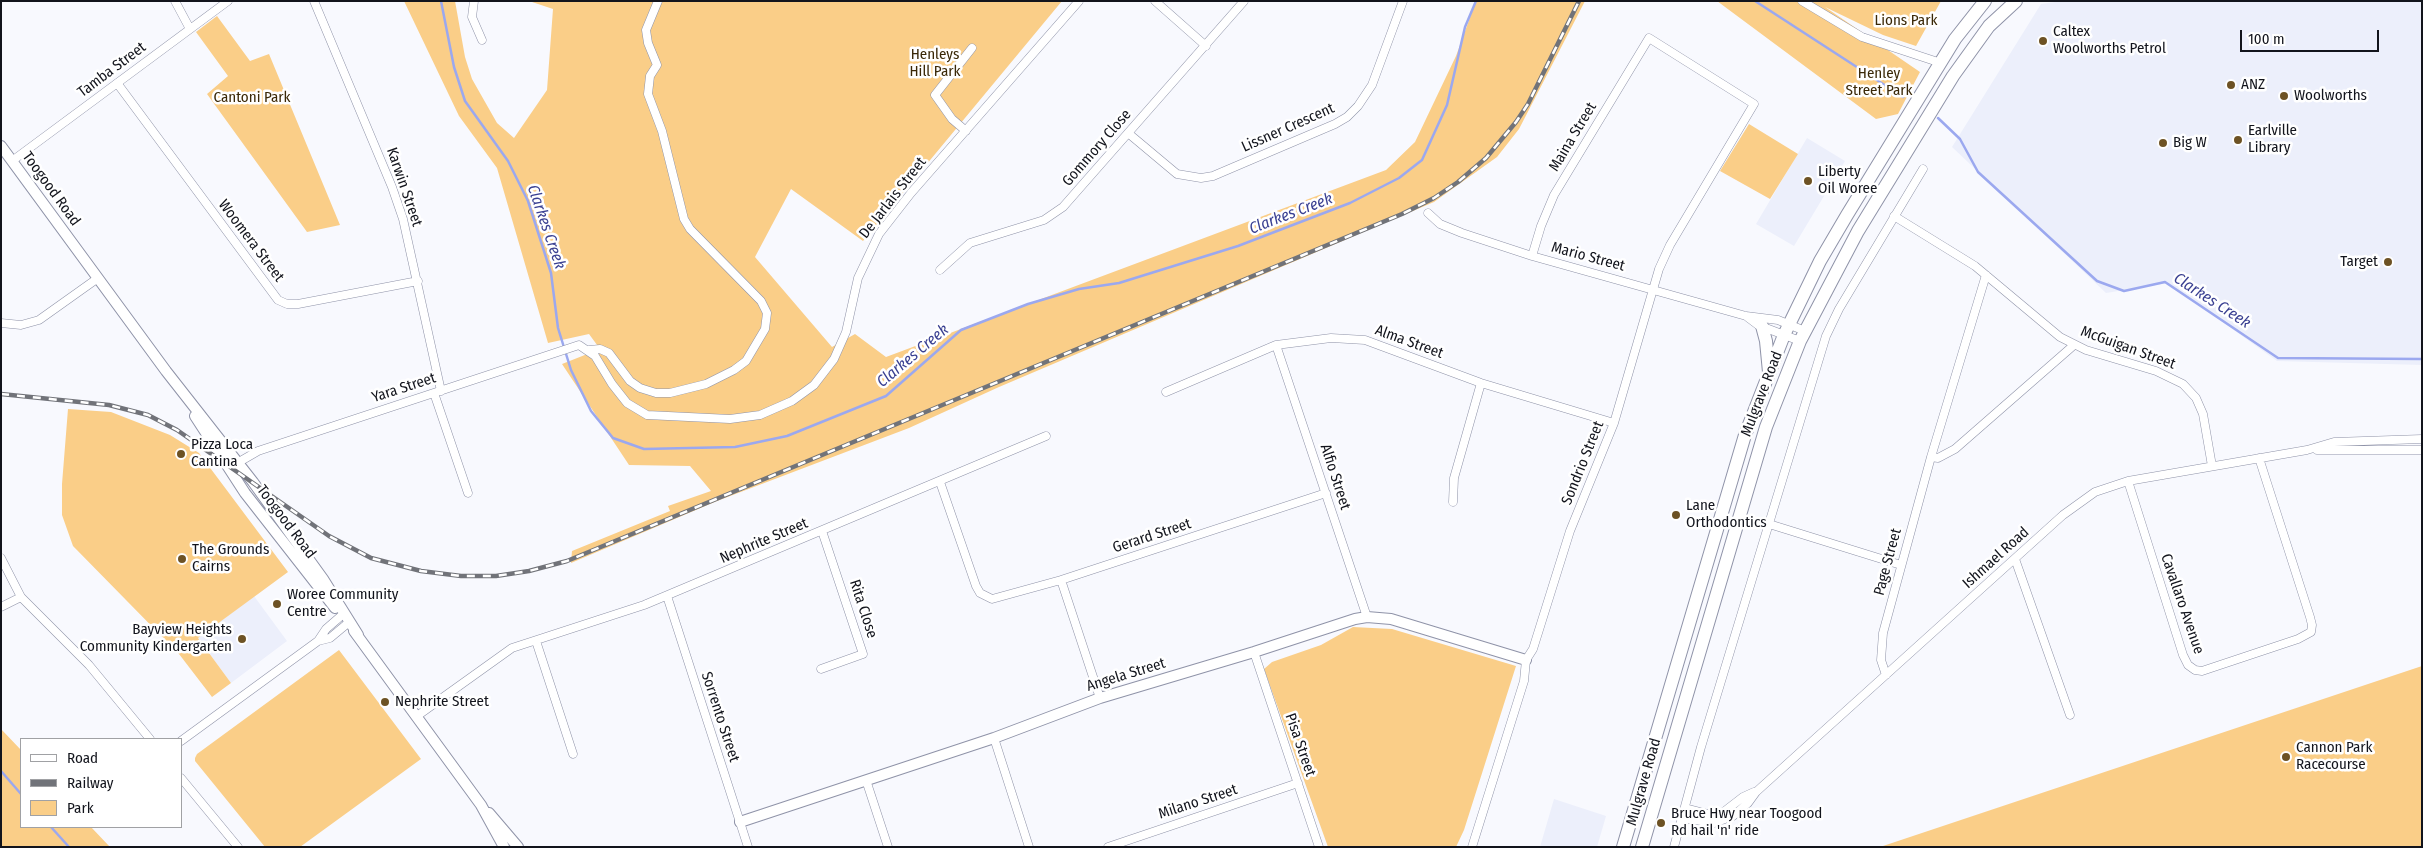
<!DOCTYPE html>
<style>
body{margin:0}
#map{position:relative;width:2423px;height:848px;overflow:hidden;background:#f8f9fe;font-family:"Fira Sans Condensed",sans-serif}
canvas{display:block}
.frame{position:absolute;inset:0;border:2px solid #12141c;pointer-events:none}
.legend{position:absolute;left:20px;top:738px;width:162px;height:90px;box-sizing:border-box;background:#fff;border:1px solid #a0a1a4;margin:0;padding:6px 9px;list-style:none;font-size:15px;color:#12141c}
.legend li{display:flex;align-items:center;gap:10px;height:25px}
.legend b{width:25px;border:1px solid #a0a1a4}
.scale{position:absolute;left:2240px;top:30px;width:139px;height:22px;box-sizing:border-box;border:2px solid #12141c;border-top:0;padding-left:6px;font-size:15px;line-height:18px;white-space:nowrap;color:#12141c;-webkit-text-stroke:4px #fff;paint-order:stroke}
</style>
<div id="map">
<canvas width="2423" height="848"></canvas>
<div class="frame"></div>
<ul class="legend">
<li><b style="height:6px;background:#fff"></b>Road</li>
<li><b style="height:6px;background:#717379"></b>Railway</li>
<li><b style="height:14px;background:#face88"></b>Park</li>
</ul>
<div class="scale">100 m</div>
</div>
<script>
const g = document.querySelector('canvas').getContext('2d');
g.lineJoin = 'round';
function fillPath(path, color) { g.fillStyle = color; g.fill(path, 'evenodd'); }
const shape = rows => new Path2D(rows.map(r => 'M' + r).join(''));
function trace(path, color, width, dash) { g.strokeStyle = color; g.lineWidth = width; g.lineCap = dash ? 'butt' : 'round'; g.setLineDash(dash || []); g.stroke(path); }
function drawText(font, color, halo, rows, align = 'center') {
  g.font = font + ' "Fira Sans Condensed",sans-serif'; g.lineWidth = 5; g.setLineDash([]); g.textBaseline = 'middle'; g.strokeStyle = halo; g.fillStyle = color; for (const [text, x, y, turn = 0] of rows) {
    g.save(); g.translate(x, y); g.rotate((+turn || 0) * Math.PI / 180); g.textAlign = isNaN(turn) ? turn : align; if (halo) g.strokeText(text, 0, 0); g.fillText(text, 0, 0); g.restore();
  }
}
const built = shape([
 [2062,1,2422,1,2422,365,2277,361,2168,283,2106,293,1952,147,2041,4],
 [1807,138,1845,161,1794,246,1756,224],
 [254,596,287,641,231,683,198,638],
 [1554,799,1606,816,1597,847,1540,847]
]);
const green = shape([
 [404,1,455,1,465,57,472,79,497,123,514,138,547,90,553,9,529,1,1062,1,863,241,791,189,755,257,832,347,855,334,886,357,1386,170,1415,142,1456,56,1476,1,1585,1,1519,129,1497,157,1434,202,999,387,909,428,717,501,571,563,572,551,670,511,668,506,711,491,690,466,629,465,562,364,600,349,589,334,548,343,497,168,459,116],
 [1717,1,1941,1,1916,46,1883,35,1825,7,1920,72,1898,114,1876,119],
 [217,16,250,61,269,54,340,225,307,232,207,94,228,76,196,32],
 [1749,124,1798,154,1770,199,1720,171],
 [68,409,111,412,170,435,199,453,288,572,198,638,231,683,212,697,179,654,73,546,62,515,62,484],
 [1353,627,1392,629,1516,666,1464,830,1456,847,1328,847,1264,669,1272,662,1321,645],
 [339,650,421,759,300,847,265,847,195,761,195,758,197,754],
 [2422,666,2422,847,1880,847],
 [1,729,21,750,21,827,91,827,110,847,1,847]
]);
const stream = shape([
 [441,1,454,67,465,101,508,161,528,201,551,273,558,328,571,370,591,411,613,438,644,449,735,447,787,436,886,396,961,330,1028,304,1079,289,1119,283,1238,246,1350,203,1399,178,1422,160,1447,105,1465,27,1476,1],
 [1755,1,1903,97],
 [1938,118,1960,139,1978,172,2097,281,2124,291,2165,282,2278,358,2422,359],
 [1,771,21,794],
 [51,827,69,847]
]);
const minor = shape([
 [175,1,190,29],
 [314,1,392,187,403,219,441,391],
 [474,1,472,17,482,40],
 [1155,1,1206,46],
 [1802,1,1862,37,1941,63],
 [117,83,278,300,287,304,298,304,418,281],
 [966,131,952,119,935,95,972,48],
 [1128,133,1177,174,1201,178,1213,176,1335,124,1347,117,1358,106,1372,85,1403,1],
 [12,161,228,1],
 [1428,213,1440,224,1462,233,1532,256,1746,316,1778,320,1805,331],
 [1894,216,1975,266,2060,337,2086,350,2156,371,2183,384,2196,398,2203,414,2212,466],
 [940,270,970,243,1044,220,1063,207,1244,1],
 [1746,316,1758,325,1800,341],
 [1,323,21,325,39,320,98,278],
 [1276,345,1367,617],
 [589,350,600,349,609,353,630,381,640,388,656,393,670,393,706,384,734,370,746,361,765,329,767,313,761,301,690,229,684,219,662,131,648,94,650,76,657,65,648,43,646,30,658,1],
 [1166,392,1276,345,1331,338,1365,340,1481,383,1614,423],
 [434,393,468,493],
 [2317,450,2422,450],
 [1931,457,1938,458,1955,449,2074,345],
 [239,462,258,451,579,345,595,356,612,384,627,403,647,415,730,419,760,415,792,401,814,385,834,359,846,332,858,278,879,234,911,193,1079,1],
 [2128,481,2183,655,2188,665,2195,670,2202,671,2298,639,2311,632,2312,625,2310,617,2259,458],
 [940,482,976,586,980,593,992,599,1061,580,1326,493],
 [1453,502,1454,478,1481,383],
 [1769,524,1901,565],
 [1,558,21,597,89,665,150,739],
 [2015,559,2070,715],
 [1061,580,1100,698],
 [667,596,748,847],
 [1,607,21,597],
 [318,641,330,638,348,623],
 [536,641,573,754],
 [1254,652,1319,847],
 [821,669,863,654,822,531],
 [1886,675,1881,660,1883,633,1931,457,1986,275],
 [417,716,512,648,644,605,1046,436],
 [994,738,1029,847],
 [181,741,318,641,326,629,341,616],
 [181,778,238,847],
 [866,780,888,847],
 [1685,808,1712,815,1721,814,1743,797,1754,792],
 [1682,818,1714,823,1733,816,1748,803,1756,792,2063,515,2095,492,2128,481,2307,450,2334,442,2422,439],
 [1108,847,1298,783],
 [1472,847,1524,681,1526,660,1533,649,1570,531,1614,423,1659,269,1670,245,1754,104,1649,38,1554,195,1541,226,1532,256],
 [1674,847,1701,747,1826,336,1839,309,1923,169]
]);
const tertiary = shape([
 [1,146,166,371,253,482,323,579,358,635],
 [195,416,245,493,335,608],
 [354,631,481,805,504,847],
 [489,813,518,847],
 [740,822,994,738,1100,698,1254,652,1355,619,1367,617,1391,619,1526,660]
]);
const primary = shape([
 [1762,326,1766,341,1769,372],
 [1623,847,1745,435,1784,335,1820,261,1847,215,1955,39,1985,1],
 [1642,847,1766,427,1800,341,1858,231,1953,76,1989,26,2016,1]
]);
const rail = shape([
 [1,394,109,405,148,415,177,430,329,536,371,558,421,571,461,576,496,576,529,571,567,561,1402,214,1434,198,1458,182,1486,158,1516,122,1528,104,1579,1]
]);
const markers = [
 [2043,41,5,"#6d5224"],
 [2231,85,5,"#6d5224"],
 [2284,96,5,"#6d5224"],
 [2238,140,5,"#6d5224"],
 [2163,143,5,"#6d5224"],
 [1808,181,5,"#6d5224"],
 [2388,262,5,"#6d5224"],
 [181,454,5,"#6d5224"],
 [1676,515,5,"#6d5224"],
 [182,559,5,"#6d5224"],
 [277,604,5,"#6d5224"],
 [242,639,5,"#6d5224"],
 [385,702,5,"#6d5224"],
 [2286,757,5,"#6d5224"],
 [1661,823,5,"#6d5224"]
];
const parkNames = [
 ["Lions Park",1906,21],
 ["Henleys",935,55],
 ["Hill Park",935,72],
 ["Henley",1879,74],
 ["Street Park",1879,91],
 ["Cantoni Park",252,98]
];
const poiNames = [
 ["Caltex",2053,32],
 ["Woolworths Petrol",2053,49],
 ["ANZ",2241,85],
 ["Woolworths",2294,96],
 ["Earlville",2248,131],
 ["Library",2248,148],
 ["Big W",2173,143],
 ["Liberty",1818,172],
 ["Oil Woree",1818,189],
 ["Target",2378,262,"right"],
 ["Pizza Loca",191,445],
 ["Cantina",191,462],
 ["Lane",1686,506],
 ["Orthodontics",1686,523],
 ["The Grounds",192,550],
 ["Cairns",192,567],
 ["Woree Community",287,595],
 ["Centre",287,612],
 ["Bayview Heights",232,630,"right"],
 ["Community Kindergarten",232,647,"right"],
 ["Nephrite Street",395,702],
 ["Cannon Park",2296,748],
 ["Racecourse",2296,765],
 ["Bruce Hwy near Toogood",1671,814],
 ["Rd hail 'n' ride",1671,831]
];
const streetNames = [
 ["Tamba Street",112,70,-37],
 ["Lissner Crescent",1288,128,-24],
 ["Maina Street",1573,137,-59],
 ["Gommory Close",1097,148,-49],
 ["Karwin Street",404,187,71],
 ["Toogood Road",51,189,54],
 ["De Jarlais Street",893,198,-52],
 ["Woomera Street",251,241,53],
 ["Mario Street",1588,257,15],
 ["Alma Street",1409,342,20],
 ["McGuigan Street",2128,348,20],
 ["Yara Street",404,388,-18],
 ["Mulgrave Road",1762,394,-69],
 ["Sondrio Street",1583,463,-68],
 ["Alfio Street",1335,477,72],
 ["Toogood Road",286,522,53],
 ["Gerard Street",1152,536,-18],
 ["Nephrite Street",764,541,-23],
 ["Ishmael Road",1996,558,-42],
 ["Page Street",1888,562,-75],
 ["Cavallaro Avenue",2182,604,71],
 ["Rita Close",863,609,72],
 ["Angela Street",1126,675,-17],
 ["Sorrento Street",720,717,72],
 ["Pisa Street",1300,745,71],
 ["Mulgrave Road",1644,782,-74],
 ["Milano Street",1198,802,-18]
];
const waterNames = [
 ["Clarkes Creek",1291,214,-21],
 ["Clarkes Creek",546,227,71],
 ["Clarkes Creek",2212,301,33],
 ["Clarkes Creek",913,356,-40]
];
fillPath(built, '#eceffb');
fillPath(green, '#face88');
trace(stream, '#9ba8ef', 2.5);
trace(minor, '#8f93a8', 9);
trace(tertiary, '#8f93a8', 12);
trace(primary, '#8f93a8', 14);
trace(minor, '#fff', 8);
trace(tertiary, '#fff', 10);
trace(primary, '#fff', 12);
trace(rail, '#717379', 4.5);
trace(rail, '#fff', 2.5, [8]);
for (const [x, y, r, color] of markers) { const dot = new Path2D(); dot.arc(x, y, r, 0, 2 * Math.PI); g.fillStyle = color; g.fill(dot); trace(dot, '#fff', 2); }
drawText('15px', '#3a2807', '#fff', parkNames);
drawText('15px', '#12141c', '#fff', poiNames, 'left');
drawText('15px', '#12141c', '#fff', streetNames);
drawText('italic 16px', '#3a4092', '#fff', waterNames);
</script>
